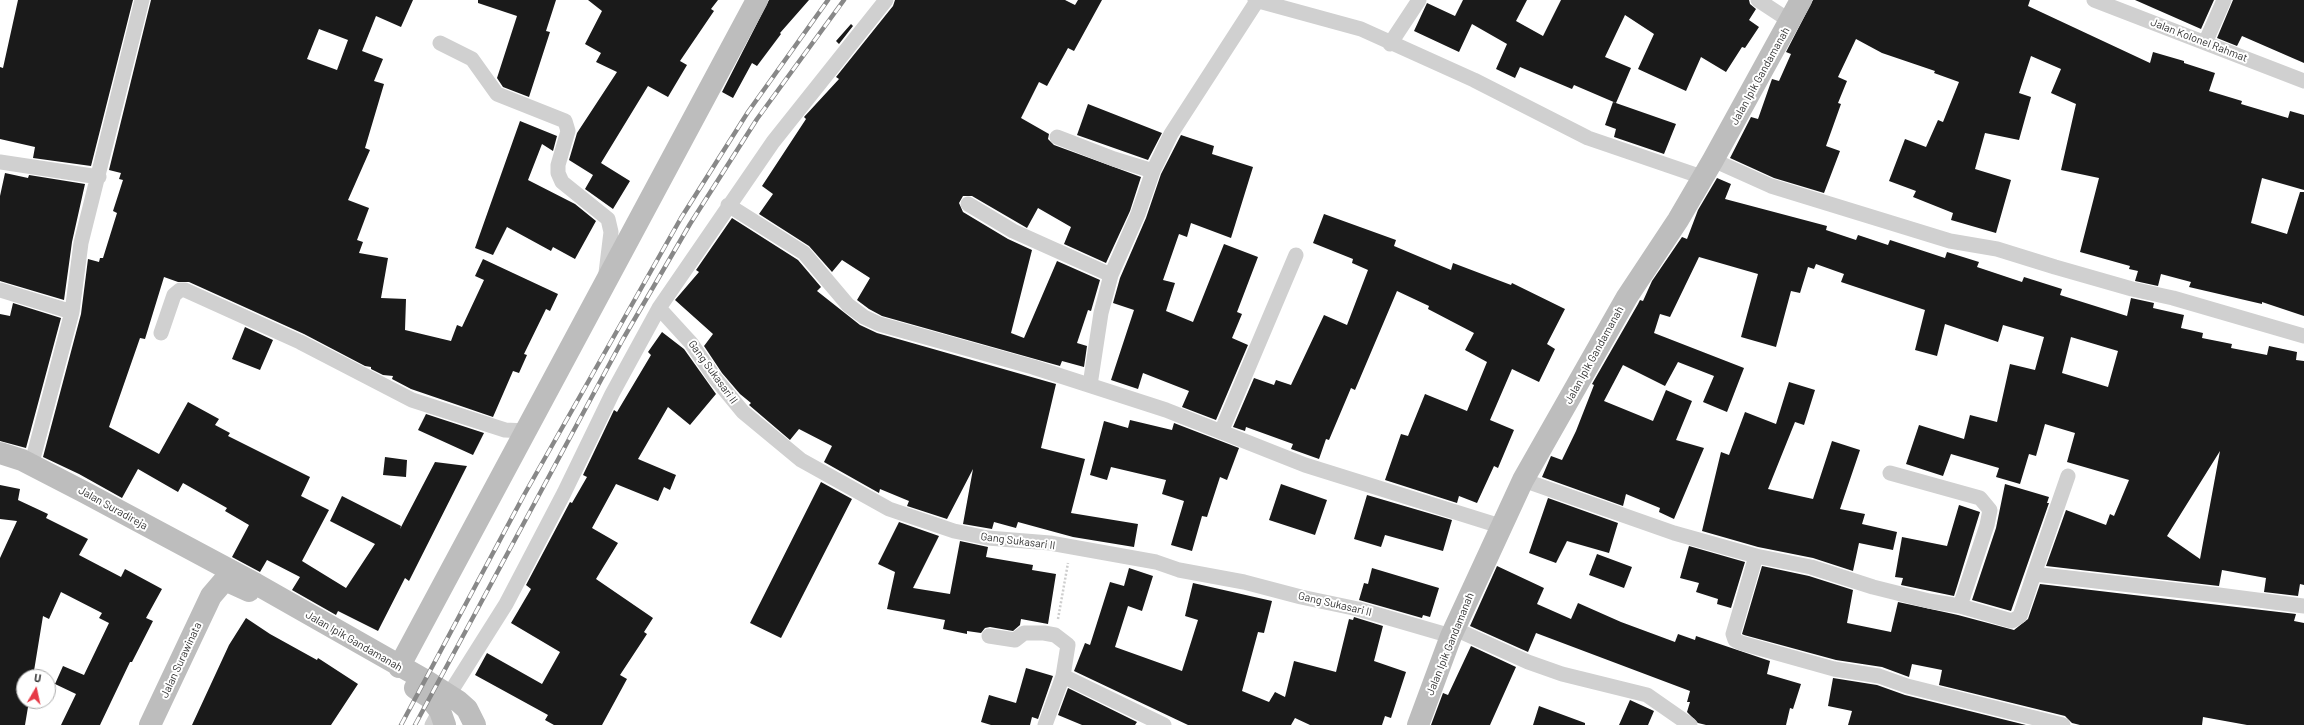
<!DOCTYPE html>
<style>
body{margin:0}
#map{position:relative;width:2304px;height:725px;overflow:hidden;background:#fff;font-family:Barlow,sans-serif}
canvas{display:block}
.north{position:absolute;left:16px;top:669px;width:40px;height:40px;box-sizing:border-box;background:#fff;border:1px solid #adadad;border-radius:50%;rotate:9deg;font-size:11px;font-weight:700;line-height:16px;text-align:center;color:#333}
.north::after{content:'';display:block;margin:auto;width:14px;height:18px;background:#e63946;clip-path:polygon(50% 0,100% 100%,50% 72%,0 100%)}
</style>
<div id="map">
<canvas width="2304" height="725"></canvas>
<div class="north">U</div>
</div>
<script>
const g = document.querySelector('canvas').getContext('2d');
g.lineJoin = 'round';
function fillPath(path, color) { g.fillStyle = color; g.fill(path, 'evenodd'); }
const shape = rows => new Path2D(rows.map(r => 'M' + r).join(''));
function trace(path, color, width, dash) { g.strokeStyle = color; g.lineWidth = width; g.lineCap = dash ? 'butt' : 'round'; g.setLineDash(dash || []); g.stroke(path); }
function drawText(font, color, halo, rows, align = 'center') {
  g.font = font + ' Barlow,sans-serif'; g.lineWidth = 4; g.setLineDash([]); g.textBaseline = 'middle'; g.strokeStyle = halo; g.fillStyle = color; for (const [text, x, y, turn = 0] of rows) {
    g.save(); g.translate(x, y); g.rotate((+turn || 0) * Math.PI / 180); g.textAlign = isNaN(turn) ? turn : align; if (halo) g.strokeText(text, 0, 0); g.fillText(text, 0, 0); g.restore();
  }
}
const building = shape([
 [18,0,133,0,91,166,33,158,35,147,0,139,0,67,3,68],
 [151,0,413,0,401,27,376,16,362,51,383,59,374,81,384,84,365,148,370,150,348,200,369,208,357,240,363,242,359,253,388,258,381,298,406,299,405,330,451,341,457,325,462,327,484,280,475,276,483,259,558,294,550,311,546,309,524,354,527,355,519,373,513,371,493,417,411,389,392,379,393,376,383,375,371,369,371,367,365,366,304,334,240,305,189,282,178,282,164,277,145,339,140,338,109,427,159,454,188,402,219,419,215,425,230,433,228,436,310,477,301,496,329,510,302,561,346,588,375,544,330,521,342,496,401,526,400,529,435,462,467,466,409,581,405,578,378,631,338,611,336,615,292,590,300,577,267,560,260,572,232,557,249,525,225,511,227,508,183,483,178,492,138,469,122,498,79,474,43,457,81,314,88,259,99,262,100,258,103,258,117,213,113,211,123,180,119,179,121,173,109,170],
 [319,29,348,40,337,70,307,59],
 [478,0,556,0,546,31,550,32,529,97,503,87,497,78,517,16,478,3],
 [588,0,718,0,711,9,714,11,680,61,687,65,668,97,648,86,601,163,630,181,613,209,585,189,593,175,569,160,577,133,617,72,596,62,601,53,585,44,602,11],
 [769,0,809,0,780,33,781,34,757,66,752,63,733,98,722,92],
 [895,0,1065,0,1075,5,1078,0,1102,0,1074,51,1068,48,1047,86,1039,82,1021,118,1049,134,1048,139,1054,145,1141,177,1130,211,1106,263,1064,244,1071,227,1038,208,1027,228,972,196,963,196,959,203,963,212,1008,239,1032,250,1011,333,1024,338,1057,261,1100,280,1091,311,1088,310,1077,343,1087,346,1084,367,1062,361,1060,366,882,316,869,309,857,300,870,278,842,260,832,272,809,246,759,214,773,194,762,186,806,119,804,117,839,79,836,77,893,6],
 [1463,0,1527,0,1516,21,1543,36,1561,0,1749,0,1750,4,1756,9,1749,20,1759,27,1745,48,1742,47,1726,72,1701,57,1686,91,1638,69,1654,34,1625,15,1605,57,1631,68,1616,103,1574,85,1572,89,1520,67,1515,78,1496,69,1507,44,1472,24,1459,52,1414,31,1427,3,1455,16],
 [1813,0,2030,0,2028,6,2150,63,2153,52,2184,61,2184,63,2215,73,2209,91,2242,101,2241,104,2288,118,2290,111,2304,115,2304,190,2262,178,2251,223,2287,234,2300,192,2304,192,2304,316,2262,302,2262,304,2189,287,2191,282,2161,274,2158,286,2135,281,2138,271,2129,269,2130,266,2080,252,2099,178,2061,170,2076,104,2051,93,2061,69,2031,56,2019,93,2031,97,2019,140,1985,133,1975,169,2011,180,1996,233,1951,220,1953,213,1913,197,1916,191,1889,181,1905,139,1926,147,1938,120,1943,122,1959,82,1934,73,1935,71,1882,53,1856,39,1838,77,1847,81,1838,103,1841,104,1826,146,1840,151,1824,193,1774,178,1730,158,1751,117,1758,119,1772,79,1779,81,1791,54,1786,52],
 [2135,0,2214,0,2201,29],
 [2233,0,2304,0,2304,63,2242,36,2237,46,2217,38],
 [851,24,853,26,839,44,836,41],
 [1613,102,1676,124,1664,154,1614,137,1616,129,1605,125],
 [1088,104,1162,133,1148,160,1077,135],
 [520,121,557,136,553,151,542,144,528,180,575,204,596,221,575,259,553,247,551,251,507,227,493,255,475,248],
 [1181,135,1214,146,1212,154,1253,167,1231,238,1191,223,1187,237,1179,234,1163,280,1175,283,1166,311,1193,322,1224,244,1258,257,1237,312,1242,314,1232,338,1248,345,1216,420,1182,407,1189,391,1143,373,1138,389,1111,380,1134,310,1113,303,1120,278,1146,218,1161,174],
 [5,173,28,178,29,175,85,184,72,242,64,300,0,281,0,196],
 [1717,178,1731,184,1725,199,1827,226,1826,230,1856,240,1858,235,1888,245,1890,240,1945,258,1947,252,1979,262,1977,267,2022,282,2024,277,2062,289,2060,295,2127,316,2131,298,2154,303,2153,308,2184,315,2181,328,2203,333,2202,338,2232,344,2231,348,2267,355,2269,346,2297,352,2296,360,2304,361,2304,585,2300,584,2298,596,2264,592,2266,578,2222,570,2219,586,2046,566,2066,510,2106,525,2110,514,2114,516,2129,480,2067,462,2075,433,2045,424,2036,456,2029,454,2020,484,1996,477,1999,468,1951,454,1943,476,1906,464,1919,425,1964,439,1970,415,1997,422,2010,364,2035,370,2044,337,2003,325,1998,342,1945,324,1937,356,1915,350,1925,310,1841,282,1844,274,1816,264,1814,269,1808,267,1800,293,1791,291,1776,347,1741,337,1758,274,1699,257,1670,317,1660,314,1654,333,1744,368,1727,412,1703,402,1714,376,1678,362,1665,386,1623,365,1604,401,1653,421,1666,390,1692,401,1676,440,1704,448,1674,519,1659,512,1660,508,1626,494,1623,506,1542,477,1551,456,1562,460,1576,431,1594,385,1592,384,1638,304,1640,300,1643,301,1652,281,1682,237,1687,239,1698,210],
 [2071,337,2118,351,2108,387,2062,373],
 [2220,451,2200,559,2167,536],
 [1324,214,1396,240,1394,246,1451,270,1453,263,1511,285,1512,283,1565,309,1547,344,1555,349,1539,382,1512,369,1490,420,1514,430,1498,468,1494,466,1477,503,1459,496,1457,503,1385,480,1401,434,1408,436,1425,394,1467,411,1487,362,1465,350,1474,333,1428,309,1429,306,1397,291,1355,390,1351,388,1329,440,1326,439,1319,459,1291,449,1293,444,1246,427,1245,431,1233,427,1254,378,1274,385,1276,380,1291,385,1324,315,1347,325,1368,270,1352,263,1353,259,1313,243],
 [732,218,798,260,821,287,817,291,860,325,877,333,1056,384,1041,448,1085,459,1071,513,1138,524,1134,547,1073,537,1018,522,1016,528,994,522,992,529,963,524,973,469,947,519,907,506,909,501,880,489,879,493,824,462,832,446,799,429,790,440,749,405,751,403,740,394,722,373,704,346,713,334,675,300,699,272,696,270],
 [13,303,61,318,26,448,0,441,0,314,10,316],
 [245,327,273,340,260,370,232,359],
 [662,332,684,349,716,394,690,425,668,407,638,459,676,475,670,490,664,487,658,501,616,484,592,528,618,543,596,579,653,618,644,632,647,634,620,675,627,679,602,725,554,725,545,720,548,715,475,675,487,653,542,684,560,652,511,623,531,589,526,585,570,502,572,503,587,477,583,475,614,410,617,412,651,355,648,352],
 [1789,382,1815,390,1804,425,1795,422,1768,489,1813,499,1832,441,1860,450,1840,509,1865,514,1862,524,1897,532,1893,550,1859,543,1853,571,1813,558,1758,547,1702,531,1721,452,1729,455,1745,412,1776,424],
 [426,414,484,433,473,455,418,430],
 [1130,420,1172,430,1174,423,1239,448,1227,480,1220,477,1207,517,1202,516,1192,551,1171,545,1184,501,1162,494,1166,480,1111,467,1107,480,1090,475,1104,421,1128,428],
 [385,457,407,460,406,477,383,475],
 [821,482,852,499,781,638,750,623],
 [1281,484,1327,500,1315,535,1269,520],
 [2005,484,2049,497,2047,503,2049,503,2011,611,1972,600,1996,528],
 [0,485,20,489,18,500,48,514,46,518,88,539,79,555,121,577,125,569,162,589,146,618,153,621,132,662,130,662,100,725,61,725,76,694,55,684,63,666,84,675,109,623,99,618,102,613,61,592,49,619,43,616,33,677,24,677,24,701,29,701,25,725,0,725,0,558,17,521,0,519],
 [1367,495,1452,520,1443,551,1385,535,1381,547,1354,539],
 [1548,498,1618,523,1609,553,1567,541,1556,563,1529,553],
 [1959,505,1980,512,1954,596,1901,585,1903,578,1895,577,1902,537,1947,546],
 [899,522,939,536,913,588,950,594,960,541,988,547,986,557,1033,565,1032,570,1056,574,1048,624,1021,619,1020,625,1013,631,990,627,985,628,981,633,967,631,967,634,943,629,945,620,887,609,895,572,878,564],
 [1689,546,1745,562,1731,608,1717,604,1718,599,1696,592,1699,583,1680,578],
 [1597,554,1632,567,1624,588,1589,575],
 [1497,566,1544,588,1537,604,1571,619,1578,603,1621,622,1675,642,1678,634,1695,640,1696,636,1770,661,1767,674,1801,684,1793,709,1790,708,1786,725,1706,725,1698,723,1687,712,1690,702,1687,702,1690,691,1536,633,1528,652,1470,626],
 [1762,566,1809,576,1853,590,1847,623,1891,632,1898,602,1958,615,2014,630,2028,619,2040,584,2296,614,2294,621,2304,623,2304,725,2247,725,2203,717,2202,725,2080,725,2072,723,2065,716,1939,685,1942,670,1912,664,1909,677,1882,667,1836,660,1744,635,1742,634],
 [1129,568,1153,576,1142,611,1128,606,1115,647,1182,671,1198,620,1185,616,1193,583,1272,601,1264,633,1258,632,1242,691,1269,702,1275,692,1285,697,1294,661,1336,672,1349,619,1353,620,1354,617,1383,626,1374,661,1406,672,1391,718,1385,716,1382,725,1310,725,1295,718,1291,725,1188,725,1074,671,1085,643,1090,645,1110,582,1124,586],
 [1372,568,1439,588,1430,617,1423,615,1422,618,1359,600,1364,583,1368,584],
 [246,618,270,634,317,660,318,658,358,684,331,725,192,725,229,645],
 [1471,646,1516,667,1490,725,1431,725,1443,693,1448,695],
 [1026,668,1053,676,1038,719,1032,717,1030,725,991,725,981,722,989,695,1016,703],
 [1833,678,1877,685,1905,695,2026,725,1848,725,1852,711,1828,706],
 [1068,688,1137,722,1135,725,1082,725,1058,715],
 [1630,700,1654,711,1648,725,1619,725],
 [1539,706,1585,723,1585,725,1533,725]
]);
const path = shape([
 [1058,619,1068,563]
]);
const street = shape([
 [1255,0,1361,29,1474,80,1588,138,1702,177],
 [1758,0,1790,21],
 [2094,0,2304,81],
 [440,43,472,59,497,94,565,121,568,131,558,165,558,173,562,182,608,219,611,232,606,273],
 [2205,43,2224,0],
 [1390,44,1419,0],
 [1057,137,1114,159,1153,171],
 [1713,160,1771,186,1950,241,1997,249,2055,267,2132,289,2173,298,2304,336],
 [0,162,99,177],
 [968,204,1013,231,1111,275],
 [728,205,804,253,848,305,864,317,879,324,1033,367,1166,410,1305,465,1500,526],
 [0,290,72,312],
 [659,308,691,343,715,378,743,412,801,460,889,509,954,531,988,538,1050,543,1156,562,1179,570,1244,582,1301,597,1358,609,1451,636],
 [161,333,174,295,180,290,185,290,300,342,412,400,505,430,527,431],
 [1090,385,1101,313,1111,275,1138,214,1153,171,1171,134,1257,1],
 [1221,432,1296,255],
 [31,466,72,312,81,243,142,0],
 [1890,473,1980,498,1990,510,1987,525,1960,606],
 [1523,480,1674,533,1756,556,1811,567,1873,587,1929,601,1960,606,2005,619,2012,621,2020,616,2034,574,2219,595,2304,606],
 [1756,556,1733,634,1735,640,1741,643,1834,669,1879,676,1907,686,2063,725],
 [2034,574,2068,476],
 [1455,629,1528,662,1562,674,1647,695,1690,725],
 [989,636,1015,640,1024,633,1044,633,1055,635,1068,645,1063,676,1045,725],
 [1063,676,1164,725],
 [432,725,448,696,506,604,564,493,612,394,659,308,773,142,886,0]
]);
const secondary = shape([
 [0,453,22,460,84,492,256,584,425,680,458,701,467,709,475,725],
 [399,667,757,0],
 [415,688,429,697,440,711,445,725],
 [150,725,211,596,223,582,227,581,249,591],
 [1418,725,1451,636,1523,480,1627,297,1678,220,1713,160,1801,0]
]);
const rail = shape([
 [401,725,524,495,681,218,748,112,828,0],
 [415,725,623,339,690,224,757,119,844,0]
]);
const streetNames = [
 ["Jalan Kolonel Rahmat",2199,40,21],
 ["Jalan Ipik Gandamanah",1760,76,-61],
 ["Jalan Ipik Gandamanah",1594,355,-61],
 ["Gang Sukasari II",713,372,54],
 ["Jalan Suradireja",113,508,29],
 ["Gang Sukasari II",1018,541,7],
 ["Gang Sukasari II",1335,604,13],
 ["Jalan Ipik Gandamanah",354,641,30],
 ["Jalan Ipik Gandamanah",1450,644,-68],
 ["Jalan Surawinata",181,660,-65]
];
fillPath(building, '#1a1a1a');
trace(path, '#cdcdcd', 2.5, [2, 2]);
trace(street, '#d0d0d0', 15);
trace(secondary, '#bdbdbd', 22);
trace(rail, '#888', 4.5);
trace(rail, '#fff', 3, [9]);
drawText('11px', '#333', '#fff', streetNames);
</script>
